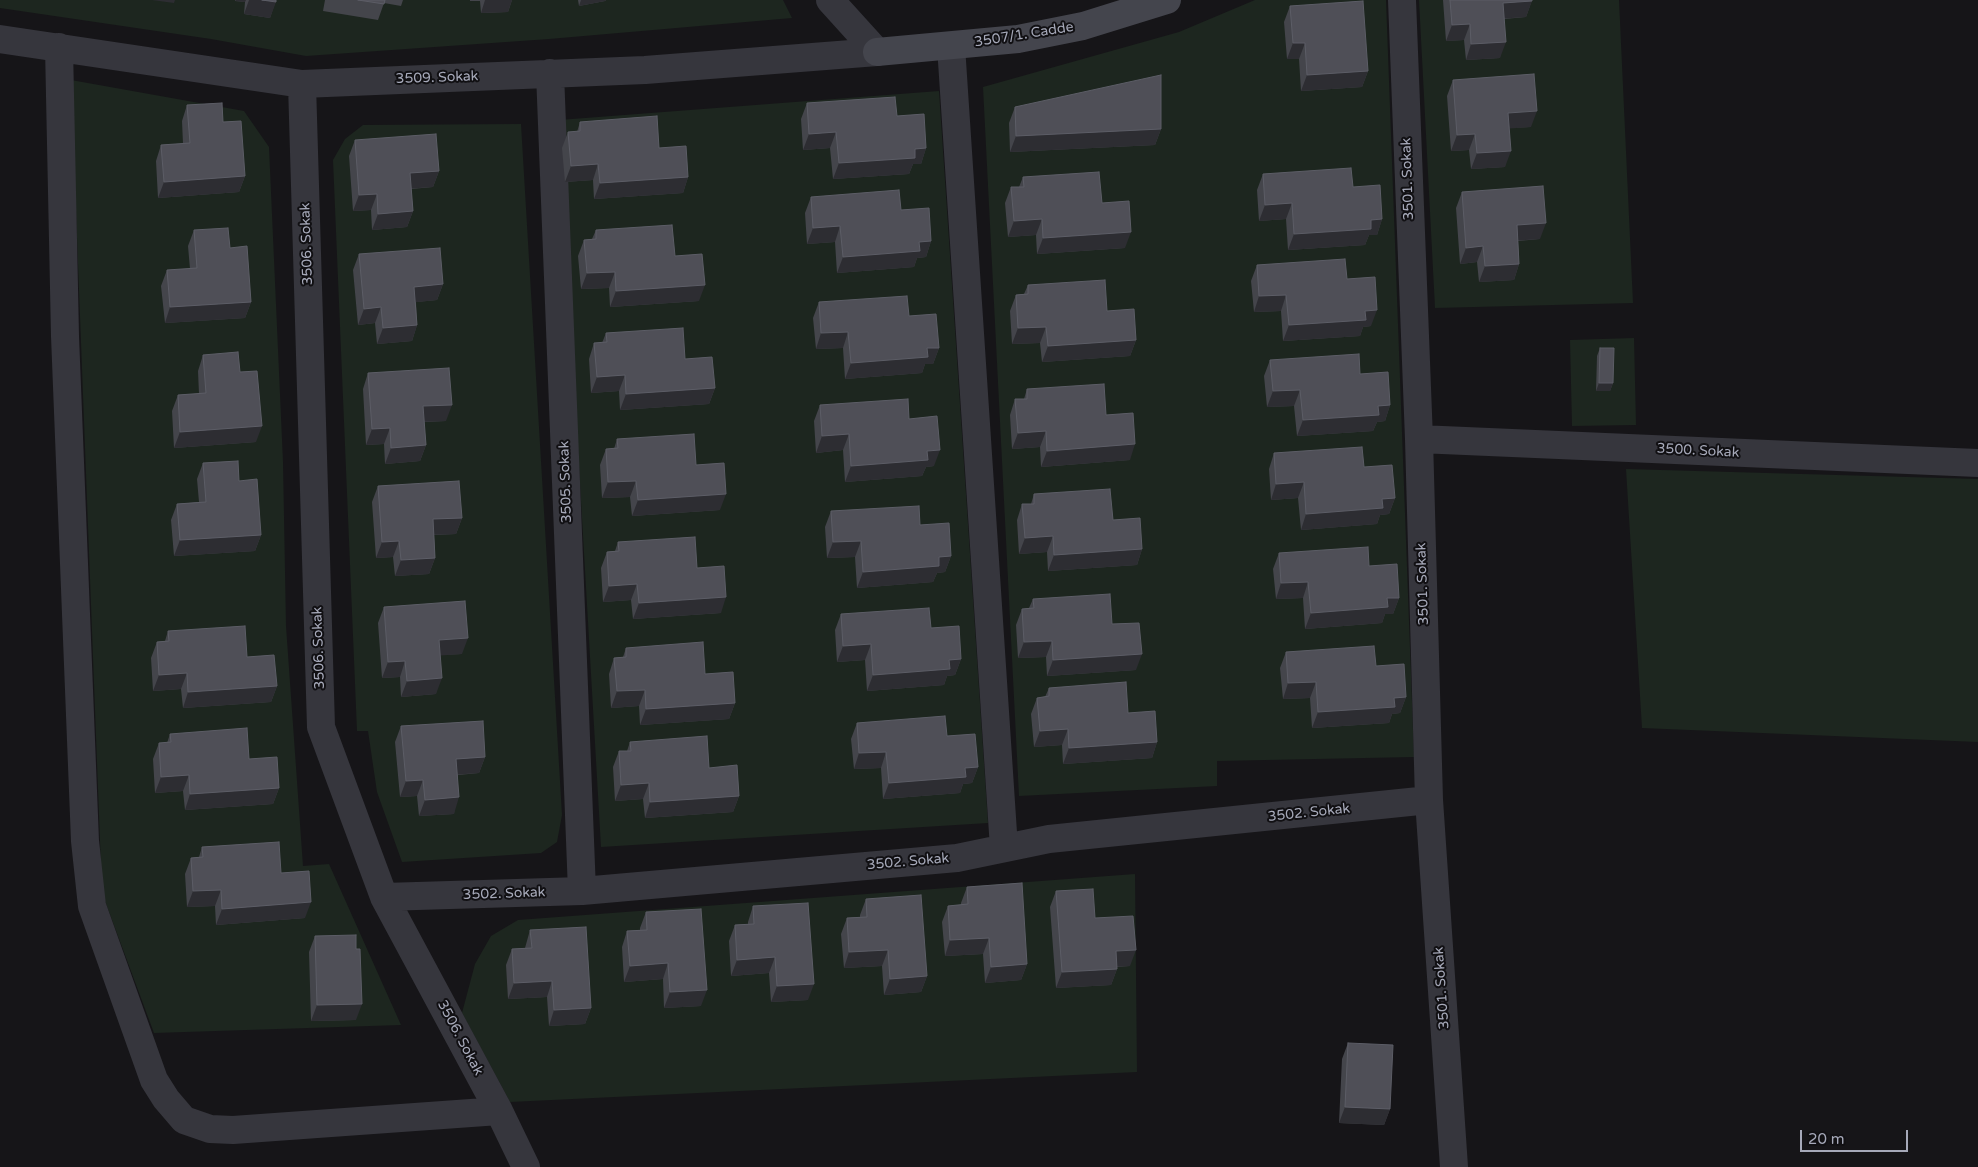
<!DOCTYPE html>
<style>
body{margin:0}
#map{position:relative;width:1978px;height:1167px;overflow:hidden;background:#161518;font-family:"Varela Round",sans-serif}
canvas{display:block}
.scale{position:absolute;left:1800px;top:1130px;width:108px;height:22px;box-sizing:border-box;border:2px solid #a6a9b9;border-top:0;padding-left:6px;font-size:15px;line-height:18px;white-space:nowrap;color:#a6a9b9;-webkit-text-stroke:4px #111013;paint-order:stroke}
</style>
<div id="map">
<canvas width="1978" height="1167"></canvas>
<div class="scale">20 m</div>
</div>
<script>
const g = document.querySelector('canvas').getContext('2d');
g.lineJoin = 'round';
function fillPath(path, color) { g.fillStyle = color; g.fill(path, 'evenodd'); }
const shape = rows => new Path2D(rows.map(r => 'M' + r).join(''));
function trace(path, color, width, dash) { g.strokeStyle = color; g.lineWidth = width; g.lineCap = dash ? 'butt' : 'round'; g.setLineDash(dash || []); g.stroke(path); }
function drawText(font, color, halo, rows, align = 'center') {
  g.font = font + ' "Varela Round",sans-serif'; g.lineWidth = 4; g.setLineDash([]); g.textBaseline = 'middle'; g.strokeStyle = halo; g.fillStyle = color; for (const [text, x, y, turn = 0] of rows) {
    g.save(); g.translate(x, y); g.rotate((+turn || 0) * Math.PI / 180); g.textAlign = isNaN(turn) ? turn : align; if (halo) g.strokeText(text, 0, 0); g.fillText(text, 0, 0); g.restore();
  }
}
const green = shape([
 [0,0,783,0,792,18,549,39,306,56,211,39,0,8],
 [1255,0,1386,0,1414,757,1217,761,1217,786,1019,796,983,87,1179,32],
 [1419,0,1619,0,1633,303,1435,308],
 [71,80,244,111,269,147,283,462,286,626,303,866,329,864,401,1025,154,1033,102,893],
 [939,91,988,823,601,847,559,120],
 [521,124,562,815,557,842,541,853,402,862,377,792,368,731,357,731,333,160,345,139,363,125],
 [1634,338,1636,425,1572,426,1570,340],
 [1626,469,1978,479,1978,742,1642,728],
 [1135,874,1137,1072,510,1102,462,1013,475,964,491,936,518,920]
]);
const street = shape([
 [830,0,877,52],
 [1402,0,1419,439,1429,800,1454,1167],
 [0,39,302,84,645,70,877,52],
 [951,46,1004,848],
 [59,47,65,336,85,841,92,906,154,1080,166,1099,184,1120,210,1129,233,1130,499,1111],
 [550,73,582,891],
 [302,84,321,727,384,897,499,1111,526,1167],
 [1419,439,1978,463],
 [384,897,582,891,957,858,1049,839,1429,800]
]);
const secondary = shape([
 [877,52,1018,39,1083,26,1167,0]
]);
const wall = shape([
 [235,0,276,0,270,18,244,14,245,2,235,1],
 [325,0,403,0,401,6,384,3,378,20,323,11],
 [470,0,512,0,508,12,481,13,480,1,470,1],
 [578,0,606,0,605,1,579,6],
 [1443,0,1532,0,1526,17,1504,19,1500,58,1466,60,1464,40,1446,41],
 [1290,6,1368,71,1362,87,1301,91,1299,59,1287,59,1284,22],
 [1453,80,1531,127,1509,128,1505,167,1471,169,1469,150,1451,151,1447,96],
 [807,103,897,116,926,148,921,164,913,164,909,174,833,179,830,148,803,150,801,119],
 [187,105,223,122,245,176,239,192,158,198,156,161,161,145,183,144,182,121],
 [1015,107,1161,129,1155,145,1010,152,1009,123],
 [580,122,659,148,688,177,683,193,594,199,593,180,565,182,562,148,568,132,577,132],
 [355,140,439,171,433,187,411,189,413,211,407,227,372,230,371,210,353,211,349,156],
 [1263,174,1353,187,1382,219,1377,235,1369,235,1365,245,1288,250,1286,219,1259,221,1257,190],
 [1023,177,1102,203,1125,248,1037,254,1036,235,1008,237,1005,203,1011,187,1019,187],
 [1462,192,1540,239,1518,241,1519,264,1514,280,1479,282,1477,262,1460,264,1456,208],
 [811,197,901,210,931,241,926,257,917,258,914,267,837,273,835,242,807,244,805,213],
 [194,230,230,248,251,302,245,318,165,323,161,286,167,270,190,269,188,246],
 [596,230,675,256,699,301,610,307,609,288,581,289,578,256,584,240,592,239],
 [359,254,443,284,437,300,416,302,417,325,412,341,377,344,375,323,358,325,353,270],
 [1257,265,1347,279,1371,326,1363,327,1360,336,1283,341,1281,311,1254,312,1251,281],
 [1028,285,1107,311,1136,340,1130,356,1042,362,1040,343,1012,344,1010,311,1016,295,1024,294],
 [819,302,909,316,939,348,933,364,925,364,922,373,845,379,843,348,816,349,813,318],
 [606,333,685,359,715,388,709,404,620,410,619,391,591,393,589,359,594,343,602,343],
 [1600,348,1613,383,1610,391,1596,391,1597,356],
 [203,355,240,372,256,442,174,448,172,411,178,395,199,394,198,371],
 [1270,360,1360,374,1390,405,1385,421,1377,422,1373,431,1297,436,1294,406,1267,407,1264,376],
 [368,373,446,421,424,422,426,445,420,461,385,464,384,444,366,445,363,389],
 [1027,389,1106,415,1130,460,1041,467,1040,447,1012,449,1010,415,1015,399,1024,399],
 [820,405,909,419,934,466,926,467,922,476,845,482,843,450,816,453,814,421],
 [617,439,696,465,720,510,632,516,630,497,602,498,600,465,606,449,614,449],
 [1274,453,1364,467,1395,498,1389,514,1380,515,1377,524,1301,530,1298,498,1271,500,1269,469],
 [203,463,239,481,261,535,255,551,174,556,171,520,177,504,199,502,197,479],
 [378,486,462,518,456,534,434,535,435,558,429,574,395,576,393,557,376,558,372,502],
 [1034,494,1113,520,1142,549,1137,565,1048,571,1047,552,1019,554,1017,520,1022,504,1031,504],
 [831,511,920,525,951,556,945,572,937,573,933,582,857,588,855,557,827,558,825,527],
 [618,542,697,568,721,613,633,619,631,600,603,602,601,568,607,552,615,551],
 [1279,553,1369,566,1399,598,1393,614,1385,614,1382,623,1305,629,1303,598,1276,599,1273,569],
 [1033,599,1112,624,1136,670,1047,676,1046,657,1018,658,1016,625,1022,609,1029,608],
 [384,607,462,654,440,655,436,694,401,697,400,677,382,678,378,623],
 [841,614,931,628,961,659,955,675,947,676,944,685,867,691,865,660,837,662,835,630],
 [168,631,247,657,277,686,271,702,183,708,181,689,153,691,151,658,157,642,165,641],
 [626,648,705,674,735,703,729,719,640,725,639,706,611,708,609,674,614,658,623,657],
 [1286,652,1376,666,1406,697,1400,713,1392,714,1389,723,1312,728,1310,698,1283,699,1280,668],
 [1049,688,1128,713,1157,742,1152,758,1063,764,1062,745,1034,747,1031,714,1037,698,1045,697],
 [857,723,947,736,978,767,972,783,963,784,960,793,883,799,881,768,854,769,851,739],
 [401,726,485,757,479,773,458,775,454,814,419,816,417,796,400,797,395,742],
 [170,734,249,759,279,788,273,804,185,810,183,791,155,793,153,759,159,743,167,743],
 [630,742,709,768,739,796,733,812,645,818,643,799,615,801,613,767,619,751,627,751],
 [202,847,281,873,305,918,216,925,215,906,187,907,185,874,191,858,199,857],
 [967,887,1027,964,1021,980,985,983,983,954,945,956,942,922,948,906,961,905,961,903],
 [1056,891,1095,918,1130,966,1117,967,1117,969,1111,985,1056,988,1050,907],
 [866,899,927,976,921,992,884,995,882,966,844,968,841,934,847,918,860,917,860,915],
 [753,906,808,1000,771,1002,769,973,731,976,729,941,735,925,748,924,748,922],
 [646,912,701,1006,664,1008,663,979,624,982,622,947,627,931,640,930,640,928],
 [530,930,591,1008,585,1024,549,1026,547,997,508,999,506,965,512,949,525,948],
 [315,936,356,949,356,1020,311,1021,309,952],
 [1348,1043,1390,1109,1384,1125,1339,1123,1342,1059]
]);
const shadedWall = shape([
 [152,0,175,0,174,3],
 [236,0,246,0,245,2,235,1],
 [249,0,262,0,276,2,270,18,244,14],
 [485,0,512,0,508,12,481,13],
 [581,0,606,0,605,1,579,6],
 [1532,1,1526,17,1497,19,1503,3],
 [1470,24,1464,40,1446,41,1452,25],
 [1506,42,1500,58,1466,60,1471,44],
 [1293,43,1305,43,1299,59,1287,59],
 [1368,71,1362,87,1301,91,1307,75],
 [1537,111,1531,127,1502,129,1508,113],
 [1161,129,1155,145,1010,152,1016,136],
 [836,132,830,148,803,150,809,134],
 [1475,134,1469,150,1451,151,1457,135],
 [926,148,921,164,913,164,909,174,833,179,839,163,915,149],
 [1511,151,1505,167,1471,169,1477,153],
 [598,164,593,180,565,182,571,166],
 [439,171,433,187,404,189,410,173],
 [245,176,239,192,158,198,164,182],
 [688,177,683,193,594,199,600,183],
 [377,194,371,210,353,211,359,195],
 [1292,203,1286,219,1259,221,1265,205],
 [413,211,407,227,372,230,378,214],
 [1042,219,1036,235,1008,237,1014,221],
 [1382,219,1377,235,1369,235,1365,245,1288,250,1294,234,1371,220],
 [1546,223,1540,239,1511,241,1517,225],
 [840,226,835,242,807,244,813,228],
 [1131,232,1125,248,1037,254,1043,238],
 [931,241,926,257,917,258,914,267,837,273,843,257,919,242],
 [1483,246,1477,262,1460,264,1466,248],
 [1519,264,1514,280,1479,282,1485,266],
 [615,272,609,288,581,289,587,273],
 [443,284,437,300,408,303,414,287],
 [705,285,699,301,610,307,616,291],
 [1286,295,1281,311,1254,312,1259,296],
 [251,302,245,318,165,323,170,307],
 [381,307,375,323,358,325,364,309],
 [1377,310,1371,326,1363,327,1360,336,1283,341,1289,325,1365,311],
 [417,325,412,341,377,344,383,328],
 [1046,327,1040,343,1012,344,1018,328],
 [848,332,843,348,816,349,821,333],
 [1136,340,1130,356,1042,362,1048,346],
 [927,348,939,348,933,364,925,364,922,373,845,379,851,363],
 [625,375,619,391,591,393,597,377],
 [1599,383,1613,383,1610,391,1596,391],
 [715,388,709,404,620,410,626,394],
 [1300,390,1294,406,1267,407,1273,391],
 [452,405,446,421,417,422,423,406],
 [1390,405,1385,421,1377,422,1373,431,1297,436,1303,420,1378,406],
 [262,426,256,442,174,448,180,432],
 [390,428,384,444,366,445,372,429],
 [1046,431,1040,447,1012,449,1018,433],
 [849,434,843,450,816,453,822,436],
 [1135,444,1130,460,1041,467,1047,451],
 [426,445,420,461,385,464,391,448],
 [940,450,934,466,926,467,922,476,845,482,851,466,927,451],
 [636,481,630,497,602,498,608,482],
 [1304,482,1298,498,1271,500,1276,484],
 [726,494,720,510,632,516,638,500],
 [1395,498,1389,514,1380,515,1377,524,1301,530,1306,514,1382,499],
 [462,518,456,534,427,535,433,519],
 [261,535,255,551,174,556,180,540],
 [1053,536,1047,552,1019,554,1025,538],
 [399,541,393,557,376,558,382,542],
 [861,541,855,557,827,558,833,542],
 [1142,549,1137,565,1048,571,1054,555],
 [951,556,945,572,937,573,933,582,857,588,863,572,939,557],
 [435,558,429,574,395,576,401,560],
 [1308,582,1303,598,1276,599,1281,583],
 [637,584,631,600,603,602,609,586],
 [726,597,721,613,633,619,639,603],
 [1387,598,1399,598,1393,614,1385,614,1382,623,1305,629,1311,613],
 [468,638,462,654,433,656,439,640],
 [1052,641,1046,657,1018,658,1024,642],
 [871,644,865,660,837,662,843,646],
 [1142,654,1136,670,1047,676,1053,660],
 [961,659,955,675,947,676,944,685,867,691,873,675,949,660],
 [405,661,400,677,382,678,388,662],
 [187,673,181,689,153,691,159,675],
 [442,678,436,694,401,697,407,681],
 [1316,682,1310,698,1283,699,1288,683],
 [277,686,271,702,183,708,188,692],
 [645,690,639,706,611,708,617,691],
 [1406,697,1400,713,1392,714,1389,723,1312,728,1318,712,1394,698],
 [735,703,729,719,640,725,646,709],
 [1068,729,1062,745,1034,747,1040,731],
 [1157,742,1152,758,1063,764,1069,748],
 [886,752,881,768,854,769,859,753],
 [485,757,479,773,451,775,456,759],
 [978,767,972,783,963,784,960,793,883,799,889,783,965,768],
 [189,775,183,791,155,793,161,777],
 [423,780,417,796,400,797,406,781],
 [649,783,643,799,615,801,621,785],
 [279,788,273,804,185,810,190,794],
 [739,796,733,812,645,818,650,802],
 [459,797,454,814,419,816,425,800],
 [221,890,215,906,187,907,193,891],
 [311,902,305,918,216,925,222,909],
 [989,938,983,954,945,956,950,940],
 [888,950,882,966,844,968,849,952],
 [1136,950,1130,966,1110,967,1116,951],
 [775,957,769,973,731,976,737,960],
 [668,963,663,979,624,982,630,966],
 [1027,964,1021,980,985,983,991,967],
 [1117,969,1111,985,1056,988,1062,972],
 [927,976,921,992,884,995,890,979],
 [552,981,547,997,508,999,514,983],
 [814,984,808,1000,771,1002,777,986],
 [707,990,701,1006,664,1008,670,992],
 [362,1004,356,1020,311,1021,317,1005],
 [591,1008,585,1024,549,1026,554,1010],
 [1345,1107,1390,1109,1384,1125,1339,1123]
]);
const building = shape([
 [262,0,276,0,276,2,262,0],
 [358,0,385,0,384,4,358,0],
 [1450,0,1532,0,1532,1,1503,3,1506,42,1471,44,1470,24,1452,25,1450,0],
 [1363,1,1368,71,1307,75,1305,43,1293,43,1290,6,1363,1],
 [1534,74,1537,111,1508,113,1511,151,1477,153,1475,134,1457,135,1453,80,1534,74],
 [1161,75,1161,129,1016,136,1015,107,1161,75],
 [895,97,897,116,924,114,926,148,915,149,915,158,839,163,836,132,809,134,807,103,895,97],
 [222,103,223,122,241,121,245,176,164,182,161,145,190,143,187,105,222,103],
 [657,116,659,148,686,146,688,177,600,183,598,164,571,166,568,132,580,131,580,122,657,116],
 [436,134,439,171,410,173,413,211,378,214,377,194,359,195,355,140,436,134],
 [1351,168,1353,187,1380,185,1382,219,1371,220,1371,229,1294,234,1292,203,1265,205,1263,174,1351,168],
 [1099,172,1102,203,1129,201,1131,232,1043,238,1042,219,1014,221,1011,187,1024,187,1023,177,1099,172],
 [1543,186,1546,223,1517,225,1519,264,1485,266,1483,246,1466,248,1462,192,1543,186],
 [899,190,901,210,929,208,931,241,919,242,920,251,843,257,840,226,813,228,811,197,899,190],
 [672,225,675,256,702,254,705,285,616,291,615,272,587,273,584,240,596,239,596,230,672,225],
 [228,228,230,248,247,246,251,302,170,307,167,270,197,268,194,230,228,228],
 [440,248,443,284,414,287,417,325,383,328,381,307,364,309,359,254,440,248],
 [1345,259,1347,279,1375,277,1377,310,1365,311,1366,320,1289,325,1286,295,1259,296,1257,265,1345,259],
 [1105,280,1107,311,1134,309,1136,340,1048,346,1046,327,1018,328,1016,295,1028,294,1028,285,1105,280],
 [907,296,909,316,936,314,939,348,927,348,928,357,851,363,848,332,821,333,819,302,907,296],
 [683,328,685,359,712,357,715,388,626,394,625,375,597,377,594,343,607,342,606,333,683,328],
 [1600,348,1614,348,1613,383,1599,383,1600,348],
 [238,352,240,372,257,371,262,426,180,432,178,395,206,393,203,355,238,352],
 [1359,354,1360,374,1388,372,1390,405,1378,406,1379,415,1303,420,1300,390,1273,391,1270,360,1359,354],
 [449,368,452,405,423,406,426,445,391,448,390,428,372,429,368,373,449,368],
 [1104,384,1106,415,1133,413,1135,444,1047,451,1046,431,1018,433,1015,399,1027,399,1027,389,1104,384],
 [908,399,909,419,937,416,940,450,927,451,928,460,851,466,849,434,822,436,820,405,908,399],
 [694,434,696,465,724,463,726,494,638,500,636,481,608,482,606,449,618,448,617,439,694,434],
 [1362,447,1364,467,1392,465,1395,498,1382,499,1383,508,1306,514,1304,482,1276,484,1274,453,1362,447],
 [238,461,239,481,257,479,261,535,180,540,177,504,206,502,203,463,238,461],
 [459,481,462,518,433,519,435,558,401,560,399,541,382,542,378,486,459,481],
 [1110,489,1113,520,1140,518,1142,549,1054,555,1053,536,1025,538,1022,504,1034,504,1034,494,1110,489],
 [919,506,920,525,949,523,951,556,939,557,939,566,863,572,861,541,833,542,831,511,919,506],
 [695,537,697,568,724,566,726,597,639,603,637,584,609,586,607,552,619,551,618,542,695,537],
 [1368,547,1369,566,1397,564,1399,598,1387,598,1388,607,1311,613,1308,582,1281,583,1279,553,1368,547],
 [1110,594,1112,624,1139,623,1142,654,1053,660,1052,641,1024,642,1022,609,1034,608,1033,599,1110,594],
 [465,601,468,638,439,640,442,678,407,681,405,661,388,662,384,607,465,601],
 [929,608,931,628,959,626,961,659,949,660,950,669,873,675,871,644,843,646,841,614,929,608],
 [245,626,247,657,274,655,277,686,188,692,187,673,159,675,157,642,169,641,168,631,245,626],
 [703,642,705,674,733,672,735,703,646,709,645,690,617,691,614,658,626,657,626,648,703,642],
 [1374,646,1376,666,1404,664,1406,697,1394,698,1395,707,1318,712,1316,682,1288,683,1286,652,1374,646],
 [1126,682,1128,713,1155,711,1157,742,1069,748,1068,729,1040,731,1037,698,1049,696,1049,688,1126,682],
 [945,716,947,736,975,734,978,767,965,768,966,777,889,783,886,752,859,753,857,723,945,716],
 [483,721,485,757,456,759,459,797,425,800,423,780,406,781,401,726,483,721],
 [247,728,249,759,277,757,279,788,190,794,189,775,161,777,159,743,171,742,170,734,247,728],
 [707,736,709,768,737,765,739,796,650,802,649,783,621,785,619,751,631,751,630,742,707,736],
 [279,842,281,873,309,871,311,902,222,909,221,890,193,891,191,858,203,857,202,847,279,842],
 [1022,883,1027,964,991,967,989,938,950,940,948,906,968,904,967,887,1022,883],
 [1093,889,1095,918,1133,916,1136,950,1116,951,1117,969,1062,972,1056,891,1093,889],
 [921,895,927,976,890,979,888,950,849,952,847,918,867,917,866,899,921,895],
 [808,903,814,984,777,986,775,957,737,960,735,925,754,924,753,906,808,903],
 [701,909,707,990,670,992,668,963,630,966,627,931,647,930,646,912,701,909],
 [586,927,591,1008,554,1010,552,981,514,983,512,949,532,948,530,930,586,927],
 [356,935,356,949,360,949,362,1004,317,1005,315,936,356,935],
 [1348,1043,1393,1045,1390,1109,1345,1107,1348,1043]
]);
const streetNames = [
 ["3507/1. Cadde",1024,35,-9],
 ["3509. Sokak",437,78,-2],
 ["3501. Sokak",1408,179,-92],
 ["3506. Sokak",307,244,-92],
 ["3500. Sokak",1698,451,3],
 ["3505. Sokak",566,482,-92],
 ["3501. Sokak",1423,584,-92],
 ["3506. Sokak",319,648,-92],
 ["3502. Sokak",1309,813,-6],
 ["3502. Sokak",908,862,-5],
 ["3502. Sokak",504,894,-2],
 ["3501. Sokak",1442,988,-94],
 ["3506. Sokak",460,1038,62]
];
fillPath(green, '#1d261f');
trace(street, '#36363d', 28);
trace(secondary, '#44454d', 28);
fillPath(wall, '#44454b');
fillPath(shadedWall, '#2d2d32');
fillPath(building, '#4f4f57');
trace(building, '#5c5d66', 1);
drawText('14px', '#a6a9b9', '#111013', streetNames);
</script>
